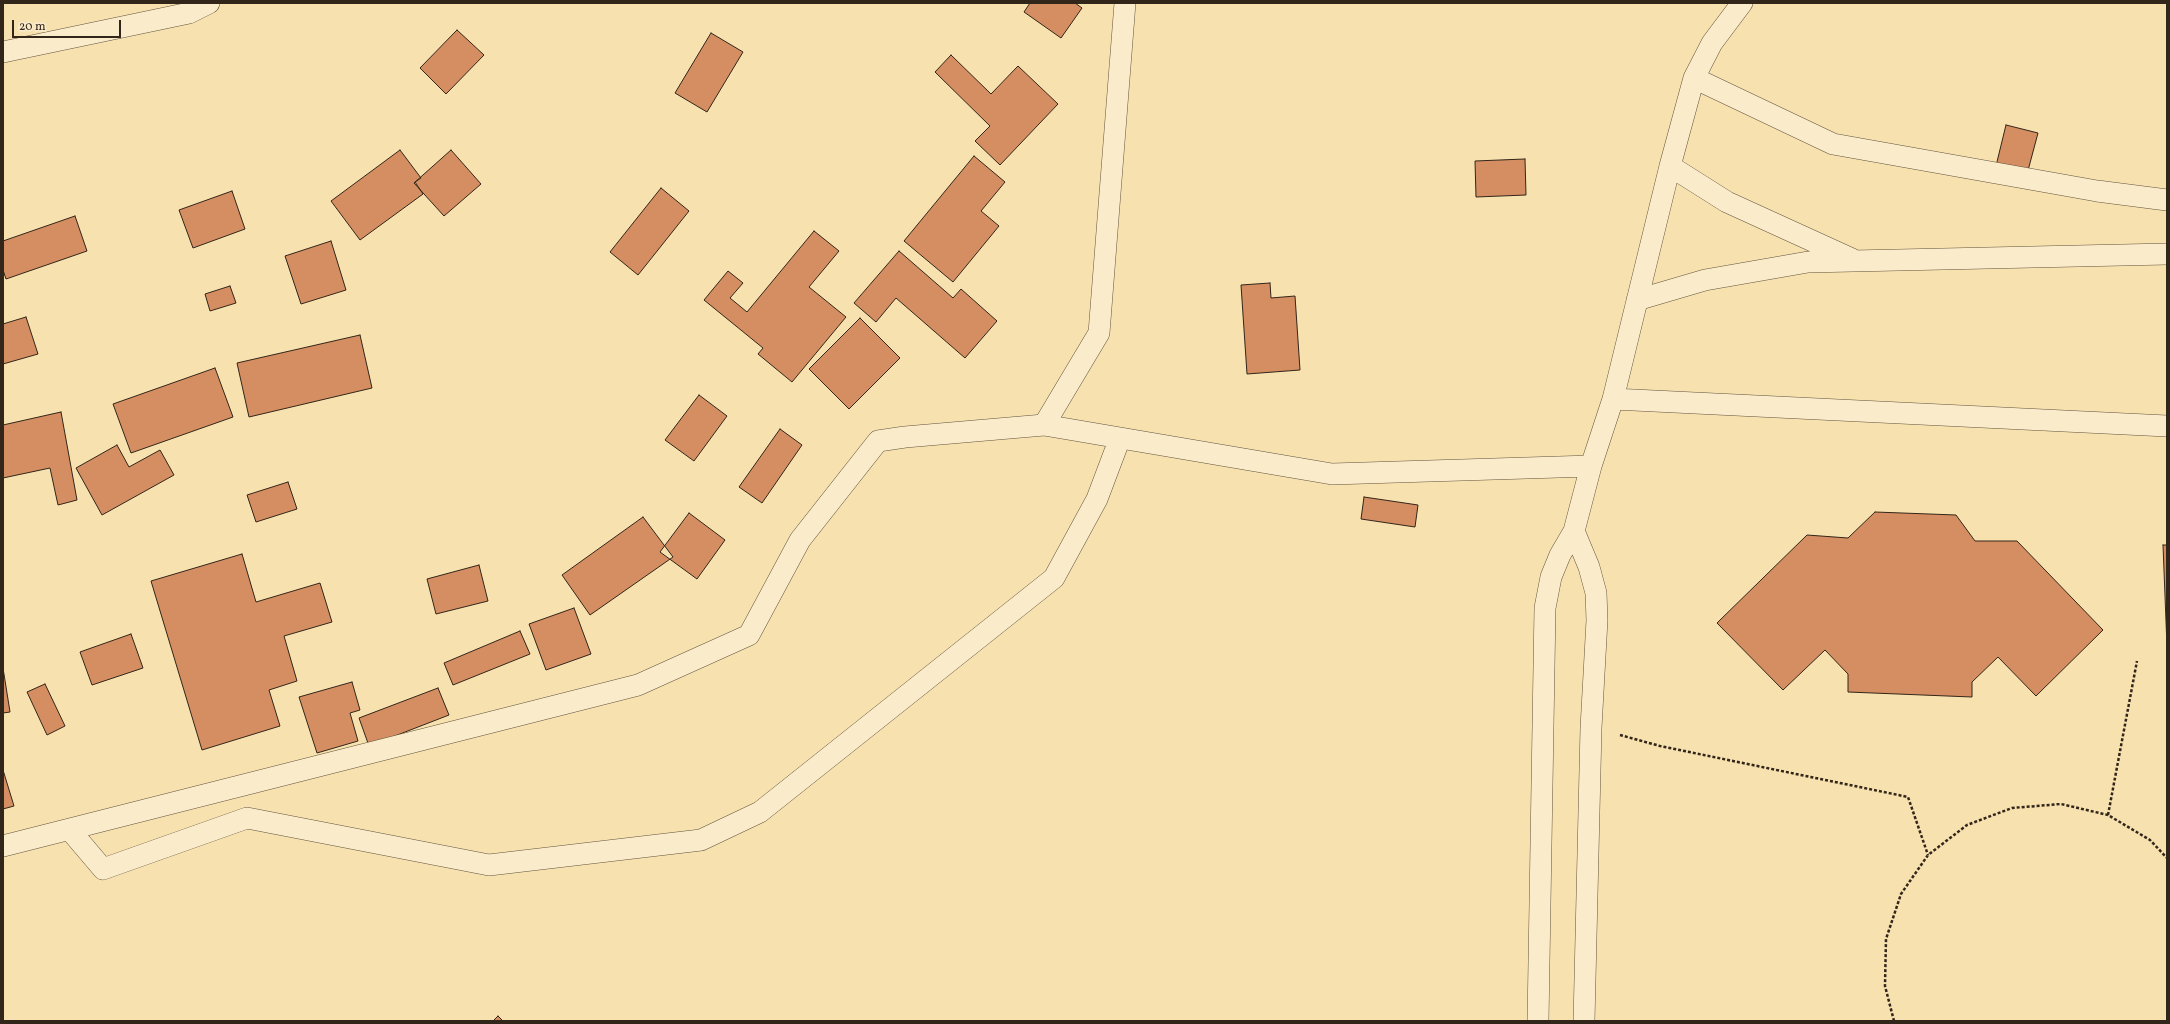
<!DOCTYPE html>
<style>
body{margin:0}
#map{position:relative;width:2170px;height:1024px;overflow:hidden;background:#f7e1af;font-family:Vollkorn,serif}
canvas{display:block}
.frame{position:absolute;inset:0;border:4px solid #322519;pointer-events:none}
.scale{position:absolute;left:12px;top:20px;width:109px;height:18px;box-sizing:border-box;border:2px solid #322519;border-top:0;padding-left:5px;font-size:12px;line-height:14px;white-space:nowrap;color:#322519;-webkit-text-stroke:3px #faeccb;paint-order:stroke}
</style>
<div id="map">
<canvas width="2170" height="1024"></canvas>
<div class="frame"></div>
<div class="scale">20 m</div>
</div>
<script>
const g = document.querySelector('canvas').getContext('2d');
g.lineJoin = 'round';
function fillPath(path, color) { g.fillStyle = color; g.fill(path, 'evenodd'); }
const shape = rows => new Path2D(rows.map(r => 'M' + r).join(''));
function trace(path, color, width, dash) { g.strokeStyle = color; g.lineWidth = width; g.lineCap = dash ? 'butt' : 'round'; g.setLineDash(dash || []); g.stroke(path); }
const building = shape([
 [1030,3,1075,3,1082,8,1061,38,1024,12,1030,3],
 [457,30,484,55,446,94,420,68,457,30],
 [711,33,743,52,707,112,675,93,711,33],
 [951,55,991,94,1018,66,1058,104,1000,165,975,141,990,126,935,72,951,55],
 [2006,125,2038,133,2026,178,1995,170,2006,125],
 [400,150,421,178,415,182,423,194,360,240,331,201,400,150],
 [451,150,481,184,444,216,414,183,451,150],
 [974,156,1005,182,981,211,999,226,953,282,904,241,974,156],
 [1525,159,1526,195,1476,197,1475,161,1525,159],
 [661,188,689,211,638,275,610,252,661,188],
 [232,191,245,229,193,248,179,210,232,191],
 [75,216,87,251,6,279,3,270,3,241,75,216],
 [814,231,839,251,809,287,846,317,792,382,758,354,763,348,704,300,728,271,743,283,730,298,747,312,814,231],
 [331,241,346,290,301,304,285,256,331,241],
 [899,251,953,298,961,289,997,321,965,358,896,298,876,322,854,303,899,251],
 [1270,283,1271,298,1295,296,1300,370,1247,374,1241,285,1270,283],
 [230,286,236,303,210,311,205,294,230,286],
 [26,317,38,354,3,364,3,324,26,317],
 [860,318,900,358,849,409,809,369,860,318],
 [360,335,372,388,249,417,237,363,360,335],
 [215,368,233,417,131,453,113,404,215,368],
 [699,395,727,416,694,461,665,440,699,395],
 [61,412,77,500,58,505,50,468,3,478,3,425,61,412],
 [780,429,802,445,762,503,739,487,780,429],
 [117,445,129,467,160,450,174,475,102,515,76,468,117,445],
 [288,482,297,509,256,522,247,495,288,482],
 [1364,497,1418,505,1415,527,1361,519,1364,497],
 [1875,512,1956,515,1975,541,2017,541,2103,630,2036,696,1998,657,1972,682,1972,697,1848,692,1848,674,1825,650,1783,690,1717,623,1807,535,1848,538,1875,512],
 [689,513,725,540,697,579,660,552,689,513],
 [643,517,673,557,590,615,562,575,643,517],
 [2163,545,2167,545,2167,647,2163,545],
 [242,554,256,602,320,583,332,622,284,636,297,681,269,690,280,726,202,750,151,581,242,554],
 [479,565,488,601,436,614,427,579,479,565],
 [574,608,591,654,546,670,529,624,574,608],
 [520,631,530,654,453,685,444,663,520,631],
 [131,634,143,668,92,685,80,652,131,634],
 [3,668,10,712,3,713,3,668],
 [352,682,360,710,350,713,358,741,317,753,299,697,352,682],
 [45,684,65,726,47,735,27,692,45,684],
 [438,688,449,715,369,746,359,718,438,688],
 [3,770,14,806,3,809,3,770],
 [498,1016,503,1021,493,1021,498,1016]
]);
const path = shape([
 [1620,735,1660,746,1908,797,1928,855],
 [2108,815,2137,661],
 [1894,1021,1885,986,1886,939,1901,894,1928,855,1967,825,2012,808,2061,804,2108,815,2150,840,2167,858]
]);
const service = shape([
 [3,52,189,13,209,3],
 [1694,78,1712,43,1742,3],
 [1670,166,1727,202,1852,259],
 [1637,300,1705,280,1808,262,2167,254],
 [1613,399,2167,426],
 [1044,425,1099,333,1125,3],
 [1574,531,1591,466,1613,399,1670,166,1694,78,1833,144,2097,191,2167,200],
 [69,829,103,869,247,818,489,865,701,840,760,812,1054,578,1097,499,1120,438],
 [3,846,638,685,749,635,800,540,878,441,905,437,1044,425,1332,474,1591,466],
 [1538,1021,1545,608,1551,577,1560,555,1574,531,1589,567,1596,593,1597,620,1591,728,1584,1021]
]);
fillPath(building, '#d48e61');
trace(building, '#322519', 1);
trace(service, '#63543e', 22);
trace(path, '#322519', 2.5, [3, 2]);
trace(service, '#faeccb', 21);
</script>
